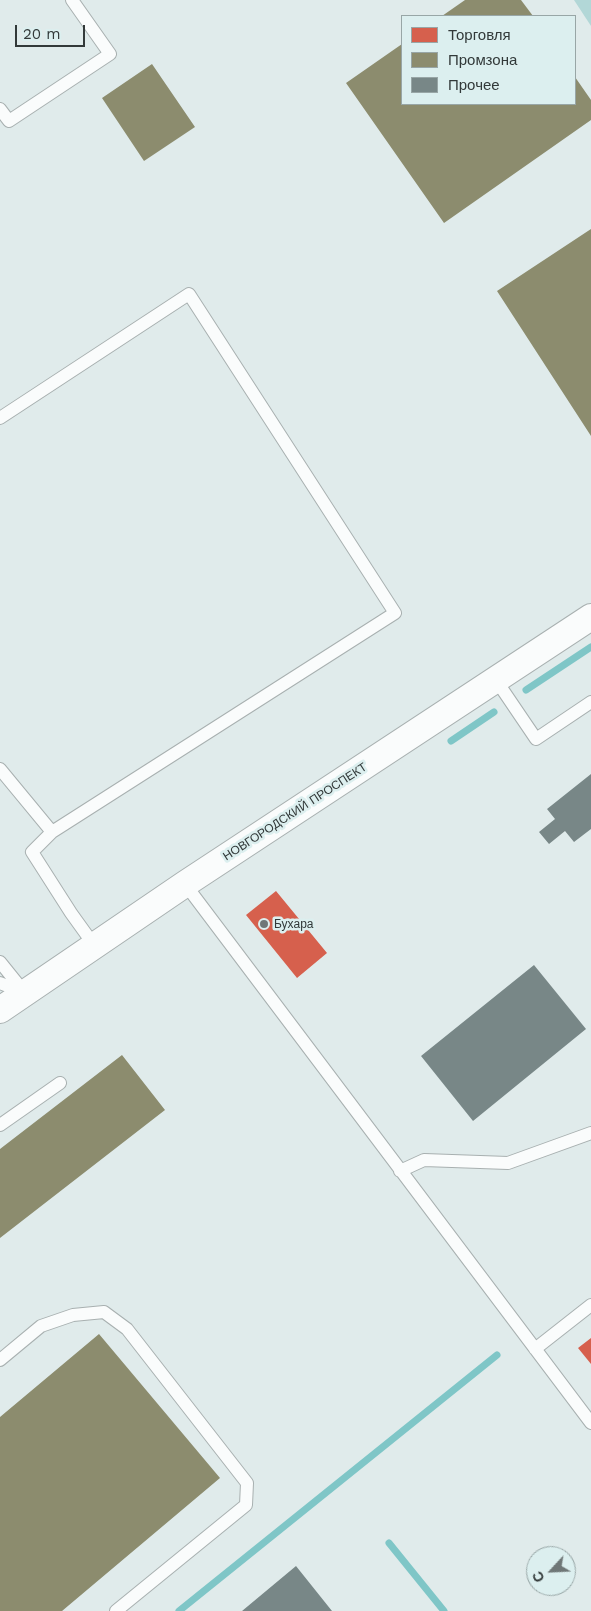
<!DOCTYPE html>
<meta charset="utf-8">
<style>
body{margin:0}
#map{position:relative;width:591px;height:1611px;overflow:hidden;background:#e0ebeb;font-family:"Work Sans",sans-serif}
canvas{display:block}
.legend{position:absolute;left:401px;top:15px;width:175px;height:90px;box-sizing:border-box;background:#dcefef;border:1px solid #98a6a6;margin:0;padding:6px 9px;list-style:none;font-size:15px;color:#323939}
.legend li{display:flex;align-items:center;gap:10px;height:25px}
.legend b{width:25px;border:1px solid #98a6a6}
.north{position:absolute;left:526px;top:1546px;width:50px;height:50px;box-sizing:border-box;background:#dcefef;border:1px solid #98a6a6;border-radius:50%;rotate:245deg;font-size:14px;font-weight:700;line-height:20px;text-align:center;color:#323939}
.north::after{content:'';display:block;margin:auto;width:18px;height:22px;background:#6f7777;clip-path:polygon(50% 0,100% 100%,50% 72%,0 100%)}
.scale{position:absolute;left:15px;top:25px;width:70px;height:22px;box-sizing:border-box;border:2px solid #323939;border-top:0;padding-left:6px;font-size:15px;line-height:18px;white-space:nowrap;color:#323939;-webkit-text-stroke:4px #dcefef;paint-order:stroke}
</style>
<div id="map">
<canvas width="591" height="1611"></canvas>
<ul class="legend">
<li><b style="height:14px;background:#d6604d"></b>Торговля</li>
<li><b style="height:14px;background:#8c8c6e"></b>Промзона</li>
<li><b style="height:14px;background:#788787"></b>Прочее</li>
</ul>
<div class="north">С</div>
<div class="scale">20 m</div>
</div>
<script>
const g = document.querySelector('canvas').getContext('2d');
g.lineJoin = 'round';
function fillPath(path, color) { g.fillStyle = color; g.fill(path, 'evenodd'); }
const shape = rows => new Path2D(rows.map(r => 'M' + r).join(''));
function trace(path, color, width, dash) { g.strokeStyle = color; g.lineWidth = width; g.lineCap = dash ? 'butt' : 'round'; g.setLineDash(dash || []); g.stroke(path); }
function drawText(font, color, halo, rows, align = 'center') {
  g.font = font + ' "Work Sans",sans-serif'; g.lineWidth = 5; g.setLineDash([]); g.textBaseline = 'middle'; g.strokeStyle = halo; g.fillStyle = color; for (const [text, x, y, turn = 0] of rows) {
    g.save(); g.translate(x, y); g.rotate((+turn || 0) * Math.PI / 180); g.textAlign = isNaN(turn) ? turn : align; if (halo) g.strokeText(text, 0, 0); g.fillText(text, 0, 0); g.restore();
  }
}
const green = shape([
 [574,0,591,0,591,26]
]);
const shops = shape([
 [276,891,327,953,297,978,246,915],
 [591,1338,591,1364,578,1348]
]);
const industry = shape([
 [465,0,521,0,533,16,442,16],
 [402,44,402,104,575,104,575,77,591,100,591,120,444,223,346,83],
 [152,64,195,127,144,161,102,98],
 [591,229,591,436,497,291],
 [122,1055,165,1110,0,1238,0,1149],
 [99,1334,220,1478,62,1611,0,1611,0,1417]
]);
const stream = shape([
 [526,690,591,647],
 [451,741,494,712],
 [389,1543,444,1611],
 [179,1611,497,1355]
]);
const building = shape([
 [591,774,591,829,574,842,565,831,549,844,539,832,555,819,547,809],
 [534,965,586,1029,473,1121,421,1056],
 [296,1566,332,1611,242,1611]
]);
const lane = shape([
 [0,109,9,121,110,54,72,0],
 [0,418,189,294,395,613,52,832,32,852,71,913,94,945],
 [496,680,536,739,591,702],
 [0,769,52,832],
 [185,884,591,1423],
 [0,962,25,993],
 [0,983,23,992],
 [0,1125,60,1083],
 [400,1171,424,1160,508,1163,591,1133],
 [535,1349,591,1305],
 [0,1360,41,1326,73,1315,104,1312,127,1329,247,1483,246,1505,116,1611]
]);
const street = shape([
 [0,1010,185,884,591,617]
]);
const markers = [
 [264,924,5,"#6f7777"]
];
const streetNames = [
 ["НОВГОРОДСКИЙ ПРОСПЕКТ",295,812,-33]
];
const poiNames = [
 ["Бухара",274,924]
];
fillPath(green, '#b2d7d7');
fillPath(shops, '#d6604d');
fillPath(industry, '#8c8c6e');
trace(stream, '#7fc6c7', 7);
fillPath(building, '#788787');
trace(lane, '#a8b0b0', 14);
trace(street, '#a8b0b0', 28);
trace(lane, '#fafcfc', 12);
trace(street, '#fafcfc', 26);
for (const [x, y, r, color] of markers) { const dot = new Path2D(); dot.arc(x, y, r, 0, 2 * Math.PI); g.fillStyle = color; g.fill(dot); trace(dot, '#dcefef', 2); }
drawText('12px', '#323939', '#dcefef', streetNames);
drawText('12px', '#323939', '#dcefef', poiNames, 'left');
</script>
